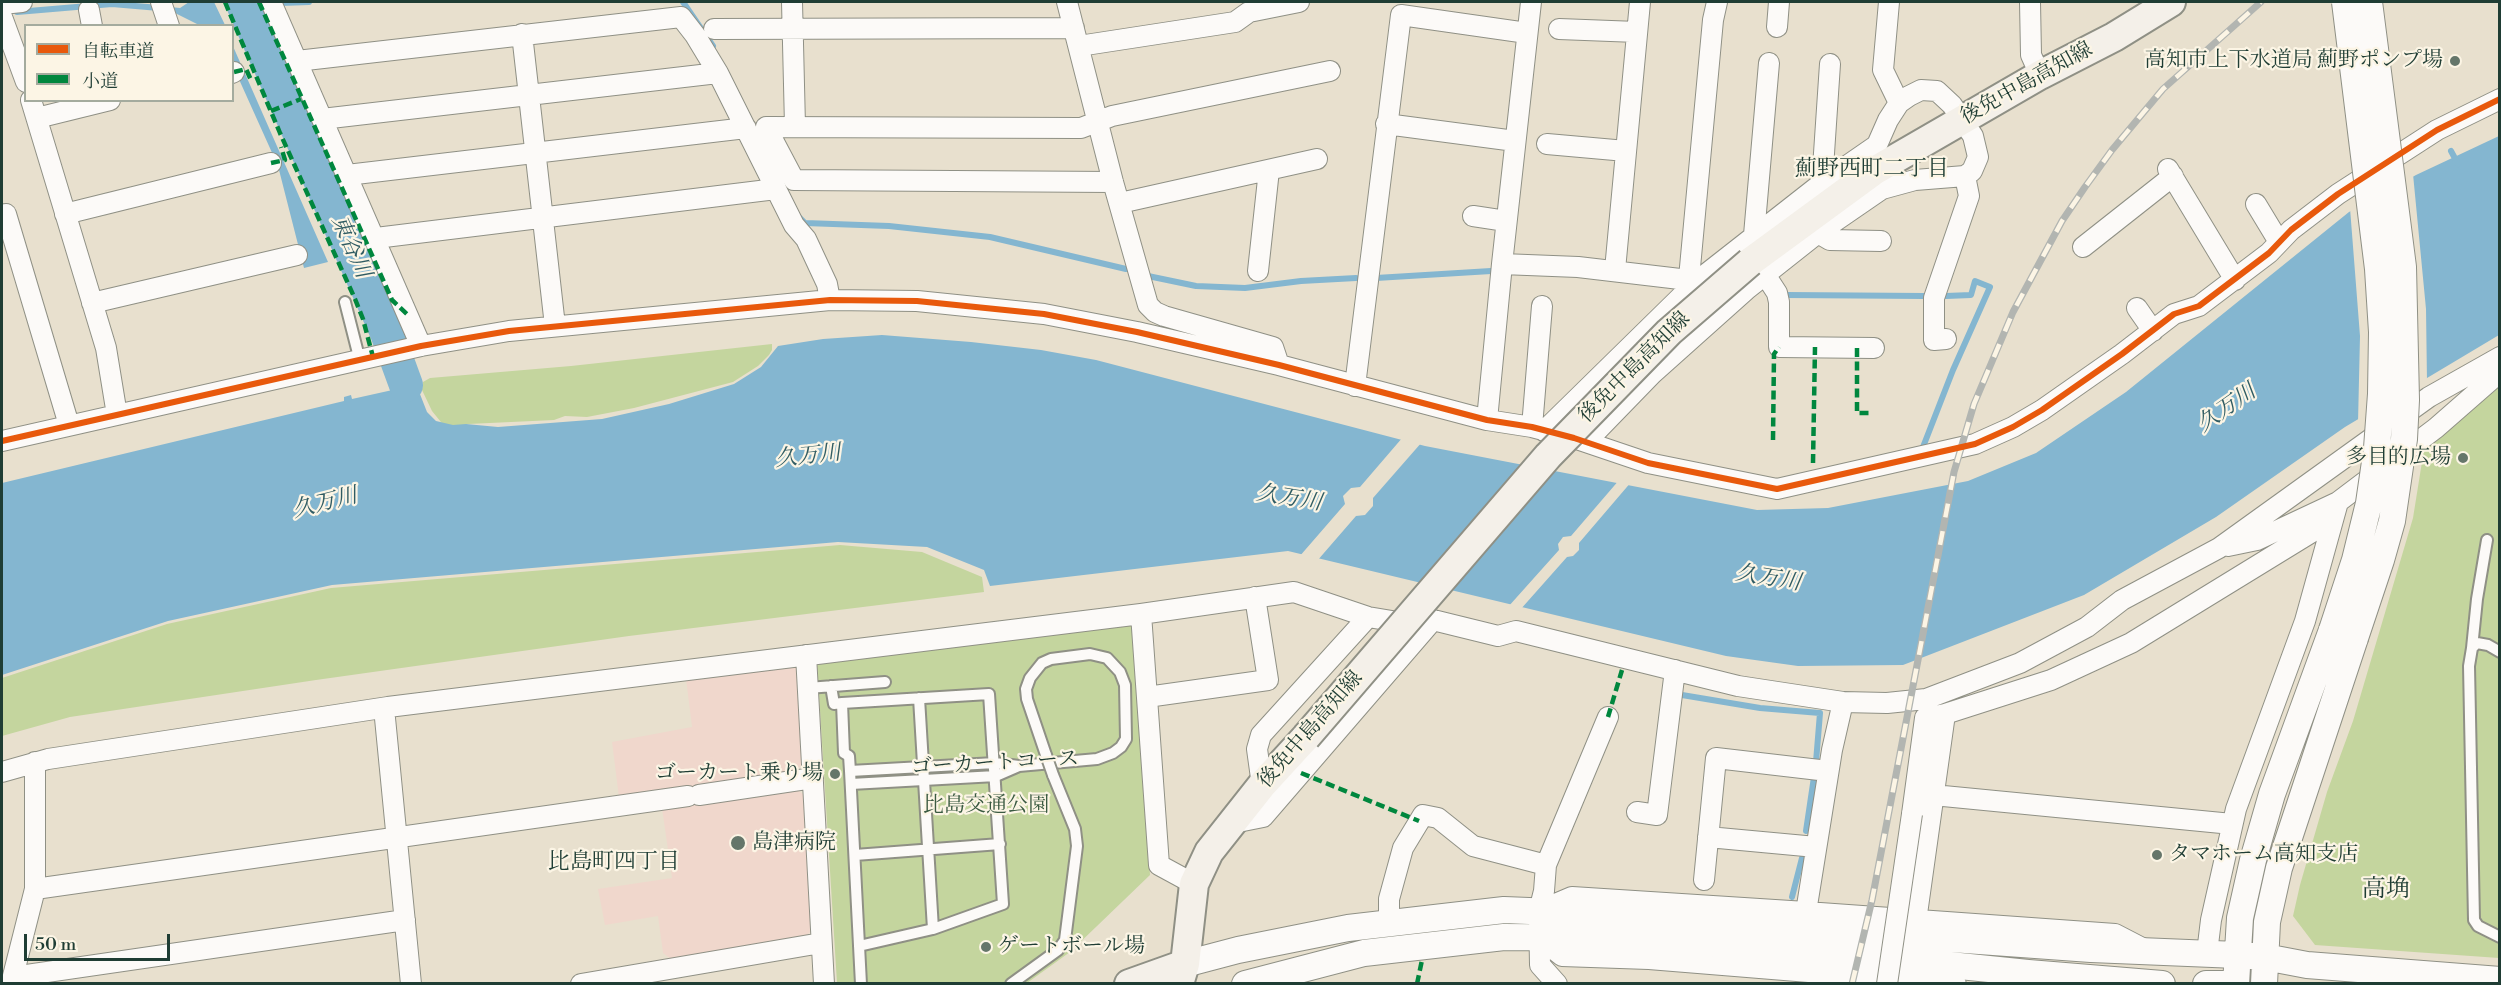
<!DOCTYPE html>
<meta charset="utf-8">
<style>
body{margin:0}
#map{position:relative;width:2501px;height:985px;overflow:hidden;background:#e8e0ce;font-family:"Libre Bodoni","Noto Serif JP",serif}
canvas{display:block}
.frame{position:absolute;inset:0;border:3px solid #1f3d34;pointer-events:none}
.legend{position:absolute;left:24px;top:24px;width:210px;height:78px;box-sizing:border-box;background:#fcf5e5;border:2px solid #a4ab9e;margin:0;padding:8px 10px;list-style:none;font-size:18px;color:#1f3d34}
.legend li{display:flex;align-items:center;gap:12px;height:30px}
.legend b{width:30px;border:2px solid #a4ab9e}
.scale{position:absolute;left:24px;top:934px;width:146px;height:27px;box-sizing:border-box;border:3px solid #1f3d34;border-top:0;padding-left:8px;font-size:18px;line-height:21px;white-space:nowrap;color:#1f3d34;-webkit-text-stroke:4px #fcf5e5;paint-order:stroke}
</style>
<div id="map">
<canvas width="2501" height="985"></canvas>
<div class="frame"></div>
<ul class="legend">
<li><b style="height:8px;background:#e8590c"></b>自転車道</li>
<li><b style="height:8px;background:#00873e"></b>小道</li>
</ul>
<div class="scale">50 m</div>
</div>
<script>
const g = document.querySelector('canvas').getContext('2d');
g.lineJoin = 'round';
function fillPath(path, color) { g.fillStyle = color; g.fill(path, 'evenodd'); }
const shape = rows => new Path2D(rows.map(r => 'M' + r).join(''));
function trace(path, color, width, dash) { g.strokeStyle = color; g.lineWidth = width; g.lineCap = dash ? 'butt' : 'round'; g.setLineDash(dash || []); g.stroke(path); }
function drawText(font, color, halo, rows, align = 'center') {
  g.font = font + ' "Libre Bodoni","Noto Serif JP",serif'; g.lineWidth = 4.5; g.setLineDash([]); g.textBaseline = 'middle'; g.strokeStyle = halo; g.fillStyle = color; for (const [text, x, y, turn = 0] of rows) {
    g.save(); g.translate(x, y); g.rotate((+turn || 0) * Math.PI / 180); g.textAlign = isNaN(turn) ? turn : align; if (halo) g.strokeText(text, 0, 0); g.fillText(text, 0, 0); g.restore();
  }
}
const built = shape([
 [798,666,804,762,795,772,619,798,612,742,692,727,686,679],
 [796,789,807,797,815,927,805,937,671,959,663,953,658,916,605,925,598,889,672,878,662,808]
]);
const green = shape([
 [772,344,772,350,769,355,758,366,733,382,634,408,587,417,565,416,554,420,468,424,449,432,432,411,422,390,423,382,430,378,571,366],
 [2499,379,2499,958,2315,945,2293,916,2300,885,2327,792,2353,721,2413,518,2425,443],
 [840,545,922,552,982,577,984,592,629,636,316,680,70,717,2,736,2,678,167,624,331,588],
 [1136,624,1150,875,1070,952,1027,983,837,983,817,662]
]);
const water = shape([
 [189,2,214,2,225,25,199,25,171,11,170,7,180,8],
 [232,44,328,262,304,268,278,166,233,66],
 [2499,136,2499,335,2345,427,2216,517,2084,595,1903,665,1798,666,1726,656,1288,551,990,586,984,570,927,547,838,542,332,585,168,621,2,675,2,483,344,401,344,397,351,395,352,399,397,389,398,378,385,341,398,338,427,412,436,421,453,425,466,424,498,427,602,419,669,404,734,384,761,367,778,346,823,339,882,335,971,342,1041,350,1096,360,1425,446,1757,510,1828,508,1968,481,2036,453,2126,392,2349,212,2416,175]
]);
const pier = shape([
 [2413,174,2426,309,2427,382,2358,423,2360,336,2350,208],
 [1403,437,1422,442,1373,498,1373,506,1365,515,1356,516,1317,561,1299,557,1345,504,1343,496,1351,488,1360,487],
 [1620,479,1632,481,1579,543,1579,550,1573,556,1567,557,1520,610,1508,607,1559,550,1558,544,1563,537,1571,536]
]);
const stream = shape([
 [683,2,713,46],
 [280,3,309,2],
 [17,12,112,4,159,8],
 [2451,151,2458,164],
 [800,218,805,223,889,226,990,237,1126,269],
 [1148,276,1196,286,1245,288,1301,281,1356,278],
 [1376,278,1491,271],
 [1786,295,1924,296],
 [1923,447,1953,370,1990,287,1975,281,1971,295,1946,296],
 [1682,695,1760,708,1820,713,1816,762],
 [1806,831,1814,777],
 [1792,897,1802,858]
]);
const river = shape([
 [242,2,387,333,406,385]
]);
const service = shape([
 [345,302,360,361],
 [2472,648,2477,599,2487,540],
 [2500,652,2488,645,2477,643,2472,648,2469,666,2474,920,2478,926,2500,937],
 [831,686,834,704,842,703,844,753,849,756,850,771,861,984],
 [808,688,885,682],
 [842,703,989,694,1003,904,933,929],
 [850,771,995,763,1019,766,1097,759,1113,753,1121,747,1126,739,1125,685,1120,672,1107,658,1090,654,1051,659,1042,663,1030,678,1026,689,1027,699,1046,755],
 [851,784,996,776,1019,766],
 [855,855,1000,844],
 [859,946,933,929,919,698],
 [1011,984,1058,950,1065,940,1077,846,1075,829,1053,775]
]);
const minor = shape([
 [161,2,169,26],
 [271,2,421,346],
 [792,2,795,126],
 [1067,2,1113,182,1148,305,1155,312,1164,316,1273,347,1279,365],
 [1889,2,1883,70,1899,103],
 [2030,2,2031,55,2040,75],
 [2,4,22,2],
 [89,10,92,26],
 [2,17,26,82],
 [1777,27,1779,2],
 [714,29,1074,28],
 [1559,29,1637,32],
 [522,34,555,326],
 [1079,46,1235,22,1249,12,1299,2],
 [297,61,681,17,695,35,718,73,794,225,806,239,827,284,830,300],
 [232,73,234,72],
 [31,100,106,348,117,415],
 [37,118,110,100],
 [322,119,718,73],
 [1386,124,1515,141],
 [1547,144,1626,151],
 [2168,169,2235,280],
 [347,175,746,128],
 [1113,182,794,180,766,127,1081,128,1112,116,1330,71],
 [1822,183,1830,64],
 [1120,203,1317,159],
 [2256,204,2279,242],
 [65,214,271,163],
 [2,215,6,214,69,425],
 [1473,216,1506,221],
 [1818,233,1830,240,1881,241],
 [1754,235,1769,63],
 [376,238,776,189],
 [2083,247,2173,176],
 [1502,264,1578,267,1697,281,1822,183,1877,145,1888,120,1899,103,1909,96,1921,90,1937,91,1952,105,1973,136,1978,157,1972,171,1965,176,1915,180,1882,189,1818,233,1746,290,1652,374,1586,442],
 [1615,270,1640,2],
 [1258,271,1269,170],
 [1766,276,1777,293,1779,302,1779,347,1874,348],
 [1689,278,1713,20,1717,2],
 [92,303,297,255],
 [2137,308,2153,331],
 [1946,339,1934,340,1934,298,1969,196,1965,176],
 [1355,386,1401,15,1527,33],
 [1487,420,1502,264,1531,2],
 [1532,427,1542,306],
 [1544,431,1697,281],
 [2,441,421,346,509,331,830,300,917,301,1044,314,1137,332,1279,365,1487,420,1532,427,1574,438,1648,463,1777,489,1975,444,2013,427,2042,410,2122,354,2174,314,2199,306,2269,253,2291,230,2338,194,2437,130,2500,99],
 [2228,546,2257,540,2338,502,2436,428,2500,372],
 [1141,614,1159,865,1194,884],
 [806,655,824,984],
 [1147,697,1268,680,1255,597],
 [384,708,411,984],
 [2,772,48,759,388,707,1141,614,1294,592,1368,617,1398,622,1433,620,1498,636,1516,631,1738,686,1843,702,1887,703,1926,699,2020,663,2087,627,2122,600,2219,548,2429,397,2500,357],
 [1262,785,1257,749,1261,735,1368,617],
 [699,795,813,778],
 [1933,795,2232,824],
 [1637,812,1657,815,1675,670],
 [1912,814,1925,718,1945,714],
 [1233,823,1263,817,1433,620],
 [1708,837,1816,847],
 [1704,880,1716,758,1828,771],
 [35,889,688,796],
 [1539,911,1572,897,1806,912,2115,934,2144,949],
 [1806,912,1832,750,1843,702],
 [1916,921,1945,714,2051,680,2131,643,2312,532,2338,502,2305,621,2236,809,2211,920,2207,953],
 [1389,922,1389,899,1403,848,1423,815,1438,818,1473,846,1546,865],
 [1538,937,1562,956,1649,959,1956,984],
 [13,977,405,920],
 [11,984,35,889,35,762],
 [581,984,821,943],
 [1557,984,1540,965,1539,911,1544,891,1546,865,1608,717]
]);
const tertiary = shape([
 [1185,964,1238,950,1348,928,1504,910,1604,914,2091,949,2237,955,2265,957,2307,965,2500,980],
 [1245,984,1364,953,1504,937,1603,938,1773,947,2028,973,2162,984],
 [2206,984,2225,984],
 [2236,984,2240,918,2253,860,2272,794,2332,630],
 [2264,984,2267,922,2279,868,2355,638]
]);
const secondary = shape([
 [1750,262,1874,171,2040,75,2114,37,2171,2],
 [1129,984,1185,964],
 [1179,984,1185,964,1194,884,1209,852,1262,785,1306,737]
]);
const rail = shape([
 [1852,984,1872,900,1954,472,1974,404,2013,312,2062,221,2085,187,2112,150,2163,89,2261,2]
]);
const serviceBridge = shape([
 [1046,755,1053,775]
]);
const minorBridge = shape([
 [1887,984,1912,814]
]);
const tertiaryBridge = shape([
 [2332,630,2355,560,2369,503,2377,448,2381,394,2382,332,2378,269,2345,2],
 [2355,638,2381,560,2392,521,2404,439,2406,400,2403,267,2369,2]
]);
const secondaryBridge = shape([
 [1306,737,1548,456,1669,332,1750,262]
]);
const quiet = shape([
 [225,2,280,133,355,299,363,319,373,357],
 [259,2,392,300,408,315],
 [234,72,246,69,251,80],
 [271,111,301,99],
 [271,163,285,160,281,147],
 [1857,348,1857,413,1873,413],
 [1773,440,1774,354,1779,347],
 [1813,463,1815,347],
 [1608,717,1622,670],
 [1301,773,1419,821],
 [1417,984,1422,960]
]);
const cycleway = shape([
 [2,441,421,346,509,331,830,300,917,301,1044,314,1137,332,1279,365,1487,420,1532,427,1574,438,1648,463,1777,489,1975,444,2013,427,2042,410,2122,354,2174,314,2199,306,2269,253,2291,230,2338,194,2437,130,2500,99]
]);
const markers = [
 [2455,61,6,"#65766a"],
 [2463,458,6,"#65766a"],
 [835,774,6,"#65766a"],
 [738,843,8,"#65766a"],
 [2157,855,6,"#65766a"],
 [986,947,6,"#65766a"]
];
const poiNames = [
 ["高知市上下水道局 薊野ポンプ場",2443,61],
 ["多目的広場",2451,458],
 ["ゴーカート乗り場",823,774],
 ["島津病院",752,843,"left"],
 ["タマホーム高知支店",2169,855,"left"],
 ["ゲートボール場",998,947,"left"]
];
const streetNames = [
 ["後免中島高知線",2027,84,-29],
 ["後免中島高知線",1635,368,-45],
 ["後免中島高知線",1311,730,-49],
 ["ゴーカートコース",995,764,-3]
];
const parkNames = [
 ["比島交通公園",986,806]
];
const neighbourhoodNames = [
 ["薊野西町二丁目",1872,170],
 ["比島町四丁目",614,863]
];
const waterNames = [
 ["東谷川",350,247,66],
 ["久万川",2227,409,-35],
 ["久万川",808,457,-6],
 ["久万川",1289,499,9],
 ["久万川",325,504,-14],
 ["久万川",1768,579,9]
];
const quarterNames = [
 ["高埆",2386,890]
];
fillPath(built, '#f0d7cc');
fillPath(green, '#c4d59e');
fillPath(water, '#84b6d0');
fillPath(pier, '#e8e0ce');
trace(stream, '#84b6d0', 6);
trace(river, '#84b6d0', 34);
trace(service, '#8f9085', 14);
trace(minor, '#8f9085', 22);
trace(tertiary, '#8f9085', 28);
trace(secondary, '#8f9085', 32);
trace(service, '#fcfaf8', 10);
trace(minor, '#fcfaf8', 20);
trace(tertiary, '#fcfaf8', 26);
trace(secondary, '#f4f0e9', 28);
trace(rail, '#b2b5b1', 7);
trace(rail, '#fcf5e5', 4.5, [14]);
trace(serviceBridge, '#8f9085', 14, []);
trace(minorBridge, '#8f9085', 22, []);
trace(tertiaryBridge, '#8f9085', 28, []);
trace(secondaryBridge, '#8f9085', 32, []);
trace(serviceBridge, '#fcfaf8', 10);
trace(minorBridge, '#fcfaf8', 20);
trace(tertiaryBridge, '#fcfaf8', 26);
trace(secondaryBridge, '#f4f0e9', 28);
trace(quiet, '#00873e', 4.5, [9, 4.5]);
trace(cycleway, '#e8590c', 6);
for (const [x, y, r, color] of markers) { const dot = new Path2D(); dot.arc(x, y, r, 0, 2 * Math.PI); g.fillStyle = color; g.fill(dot); trace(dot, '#fcf5e5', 2); }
drawText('21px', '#1f3d34', '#fcf5e5', poiNames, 'right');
drawText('21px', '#1f3d34', '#fcf5e5', streetNames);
drawText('21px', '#3a5a41', '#fcf5e5', parkNames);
drawText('22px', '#1f3d34', '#fcf5e5', neighbourhoodNames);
drawText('italic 22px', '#305c63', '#fcf5e5', waterNames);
drawText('24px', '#1f3d34', '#fcf5e5', quarterNames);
</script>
